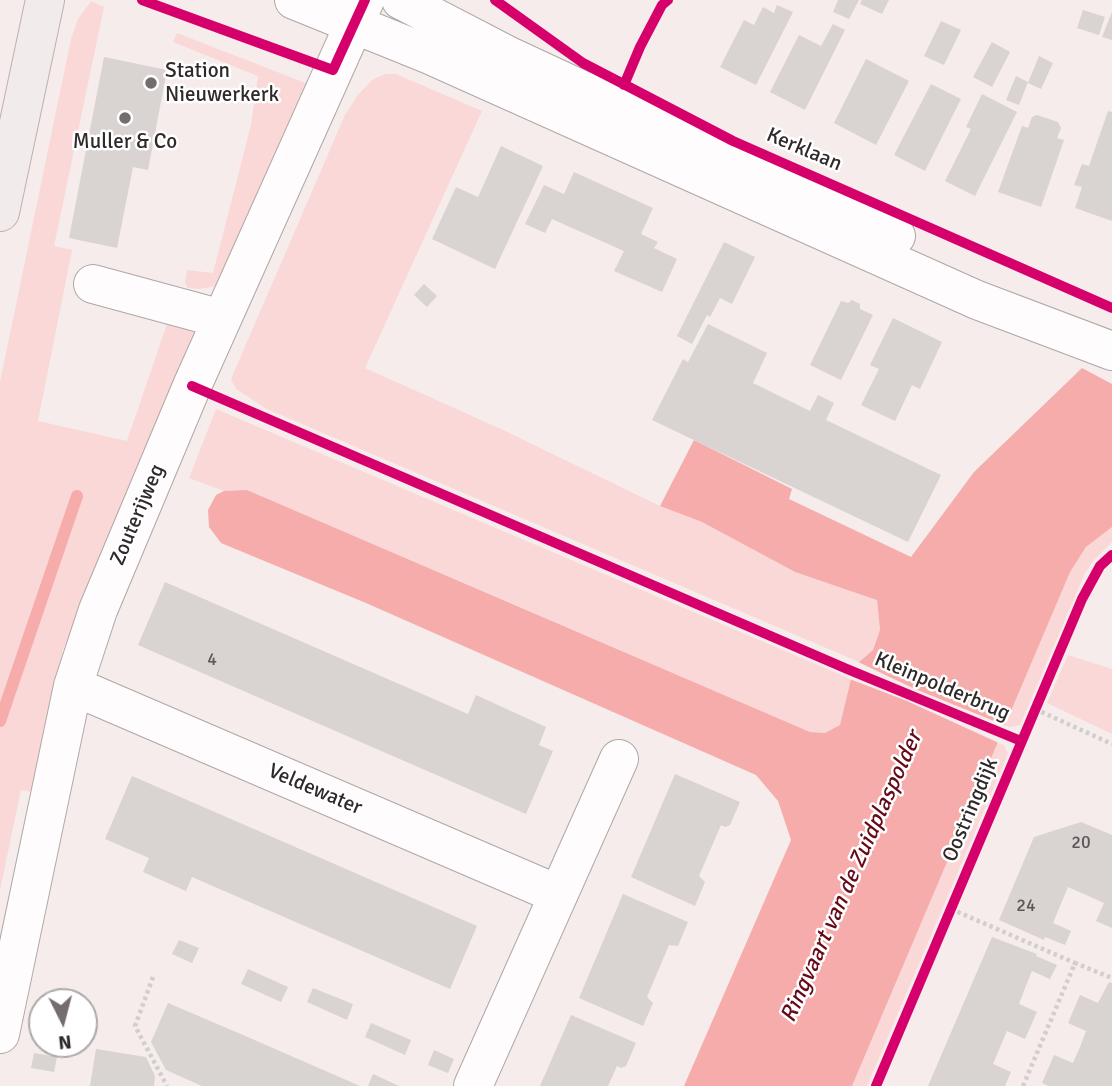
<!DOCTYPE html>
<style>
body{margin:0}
#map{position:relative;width:1112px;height:1086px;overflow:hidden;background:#f5eceb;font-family:Signika,sans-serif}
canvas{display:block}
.north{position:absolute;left:28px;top:988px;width:70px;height:70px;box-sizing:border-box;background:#fff;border:2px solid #aca9a9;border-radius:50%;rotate:174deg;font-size:19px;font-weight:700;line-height:28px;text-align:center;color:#302929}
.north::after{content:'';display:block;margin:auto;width:24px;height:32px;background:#756d6d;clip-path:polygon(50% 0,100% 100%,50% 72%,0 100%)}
</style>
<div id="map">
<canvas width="1112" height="1086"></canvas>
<div class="north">N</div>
</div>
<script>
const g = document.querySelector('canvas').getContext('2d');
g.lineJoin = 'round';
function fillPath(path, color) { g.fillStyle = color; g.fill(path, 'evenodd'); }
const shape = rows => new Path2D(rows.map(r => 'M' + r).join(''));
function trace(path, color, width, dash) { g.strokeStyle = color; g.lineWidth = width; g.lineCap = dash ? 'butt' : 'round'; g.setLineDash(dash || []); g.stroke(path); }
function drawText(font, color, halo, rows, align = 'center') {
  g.font = font + ' Signika,sans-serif'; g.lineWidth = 5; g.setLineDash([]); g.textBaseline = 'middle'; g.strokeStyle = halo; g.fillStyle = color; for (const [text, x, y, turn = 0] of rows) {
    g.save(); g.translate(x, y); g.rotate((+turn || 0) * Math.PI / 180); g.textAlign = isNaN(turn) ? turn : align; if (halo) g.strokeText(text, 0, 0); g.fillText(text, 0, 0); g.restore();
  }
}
const green = shape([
 [91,1,104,7,54,246,72,250,38,421,127,441,169,318,187,322,191,332,197,331,63,650,32,792,21,790,0,890,0,382,71,39,78,19],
 [177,33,308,84,216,286,199,289,188,288,185,283,187,270,213,273,251,125,258,76,173,42],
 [385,74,396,74,482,111,365,368,501,429,660,506,702,522,795,572,877,599,880,630,873,650,859,662,267,409,236,389,231,379,345,115,358,95,372,80],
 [216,409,851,679,840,726,825,733,810,732,247,490,224,491,189,478],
 [1112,527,1112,542,1094,560,1085,573,1020,725,1010,727,1005,726,1070,571,1086,547],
 [1068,655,1112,669,1112,734,1047,703],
 [997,743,1004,745,1008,754,867,1086,852,1086]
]);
const water = shape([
 [1082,368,1112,384,1112,527,1086,547,1070,572,852,1086,684,1086,791,840,778,801,756,775,366,603,221,543,209,527,208,510,216,495,224,491,247,490,810,732,825,733,840,725,851,679,859,662,873,650,880,630,877,600,795,572,702,522,660,506,694,440,792,489,789,499,911,557,974,472]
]);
const pier = shape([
 [856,661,915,689,1009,727,1001,744,907,701,847,678]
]);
const stream = shape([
 [0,721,77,496]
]);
const building = shape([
 [838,0,859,0,849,19,833,12],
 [862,0,889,0,882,14,860,4],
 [777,5,793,12,756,85,720,67,744,20,754,25,763,7,774,13],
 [1083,10,1105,17,1099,35,1077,28],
 [1112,12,1112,40,1102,37],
 [941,21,961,30,944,65,924,56],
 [833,24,845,30,805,110,770,92,799,35,821,46],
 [992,42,1010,52,992,87,973,77],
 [1039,56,1053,63,1041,89,1028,83],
 [104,57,167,70,148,170,133,167,117,248,69,238],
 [866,59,909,81,876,145,834,123],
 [1016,76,1028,82,1019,105,1006,100],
 [931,84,961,99,925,171,894,155],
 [982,94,1017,112,975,196,945,181,971,129,966,127],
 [1108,111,1112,112,1112,221,1075,208,1082,187,1074,185,1082,164,1089,166],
 [1037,115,1058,122,1061,128,1057,138,1064,140,1041,207,998,192,1022,126,1028,128,1032,117],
 [501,146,543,166,495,269,432,239,456,187,478,197],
 [574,172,653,208,641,234,658,242,654,248,677,259,662,292,614,271,624,251,552,219,545,233,525,224,544,185,564,194],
 [724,242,755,257,732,304,720,298,710,317,707,315,692,344,677,336],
 [424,284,437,296,427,307,414,295],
 [852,300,860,304,860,309,873,315,841,380,810,365,841,301,848,303],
 [893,318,942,342,920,389,912,385,895,421,861,405,879,369,870,365],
 [708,324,767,353,753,383,810,411,818,395,834,403,826,420,941,475,908,542,652,420,683,359,688,362],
 [165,582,468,714,476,695,546,727,539,745,553,751,526,814,138,645],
 [675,774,740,802,730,825,725,827,721,825,699,876,705,882,695,906,631,877],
 [132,776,477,926,450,989,192,877,186,891,143,872,149,858,105,839],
 [1081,822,1112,835,1112,928,1096,921,1104,903,1068,887,1053,923,1071,931,1065,945,1045,937,1044,940,999,920,1034,837],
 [623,894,688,922,678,946,669,945,647,997,653,1003,643,1026,579,998],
 [992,937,1037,954,1036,956,1057,965,1050,979,1032,971,1025,988,1019,1004,1037,1012,1025,1039,1007,1031,993,1064,1011,1072,1005,1086,928,1086],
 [179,940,199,948,192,963,172,954],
 [248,969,288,987,281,1002,241,984],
 [1109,982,1112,983,1112,1086,1049,1086,1042,1083,1054,1055,1073,1063,1080,1047,1086,1031,1068,1023,1080,995,1098,1003],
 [313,988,353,1004,347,1020,307,1002],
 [168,1003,243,1035,360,1086,202,1086,166,1070,151,1042],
 [571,1015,636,1043,626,1066,621,1068,617,1066,608,1086,540,1086],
 [371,1023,411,1040,405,1055,365,1037],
 [96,1049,146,1057,155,1076,154,1086,90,1086],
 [434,1050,454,1059,448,1073,428,1065],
 [34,1053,57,1057,54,1072,31,1068],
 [373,1074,399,1086,368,1086]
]);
const path = shape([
 [1035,709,1112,744],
 [951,909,1075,963],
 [153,977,135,1026,167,1086],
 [1023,1086,1075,963,1112,978]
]);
const minor = shape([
 [294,0,430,55,977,300,1112,351],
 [401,0,511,57,896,236],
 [93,284,222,319],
 [73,686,557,894],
 [0,1034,73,686,98,610,192,386,365,0],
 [473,1086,619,759]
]);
const major = shape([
 [0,212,45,0]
]);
const cycleway = shape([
 [142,0,333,70,365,0],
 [495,0,583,63,733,141,1112,308],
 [624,85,640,47,662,5,668,0],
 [192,386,847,669,1021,741],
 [876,1086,1082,599,1100,566,1112,555]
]);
const markers = [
 [151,83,7,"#756d6d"],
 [125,118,7,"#756d6d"]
];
const numberNames = [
 ["4",212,660],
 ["20",1081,843],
 ["24",1026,906]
];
const poiNames = [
 ["Station",165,71],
 ["Nieuwerkerk",165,95],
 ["Muller & Co",125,142,"center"]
];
const streetNames = [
 ["Kerklaan",804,150,23],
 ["Zouterijweg",138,515,-67],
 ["Kleinpolderbrug",942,687,23],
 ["Veldewater",315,790,23],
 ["Oostringdijk",971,810,-67]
];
const waterNames = [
 ["Ringvaart van de Zuidplaspolder",852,877,-66]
];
fillPath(green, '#fad8d7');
fillPath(water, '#f5acab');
fillPath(pier, '#f5eceb');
trace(stream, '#f5acab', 12);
fillPath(building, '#d9d3d2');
trace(minor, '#aea7a6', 40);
trace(major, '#beb0b0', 40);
trace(path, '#d1cece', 4.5, [3.5, 3.5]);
trace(minor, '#fefcfc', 38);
trace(major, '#f2ebeb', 38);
trace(cycleway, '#d6006c', 10);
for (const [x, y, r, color] of markers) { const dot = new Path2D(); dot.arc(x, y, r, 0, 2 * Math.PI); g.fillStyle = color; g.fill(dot); trace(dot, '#fff', 2.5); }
drawText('18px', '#5d5656', null, numberNames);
drawText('21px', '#302929', '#fff', poiNames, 'left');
drawText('21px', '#302929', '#fff', streetNames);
drawText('italic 23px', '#660a18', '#fff', waterNames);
</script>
